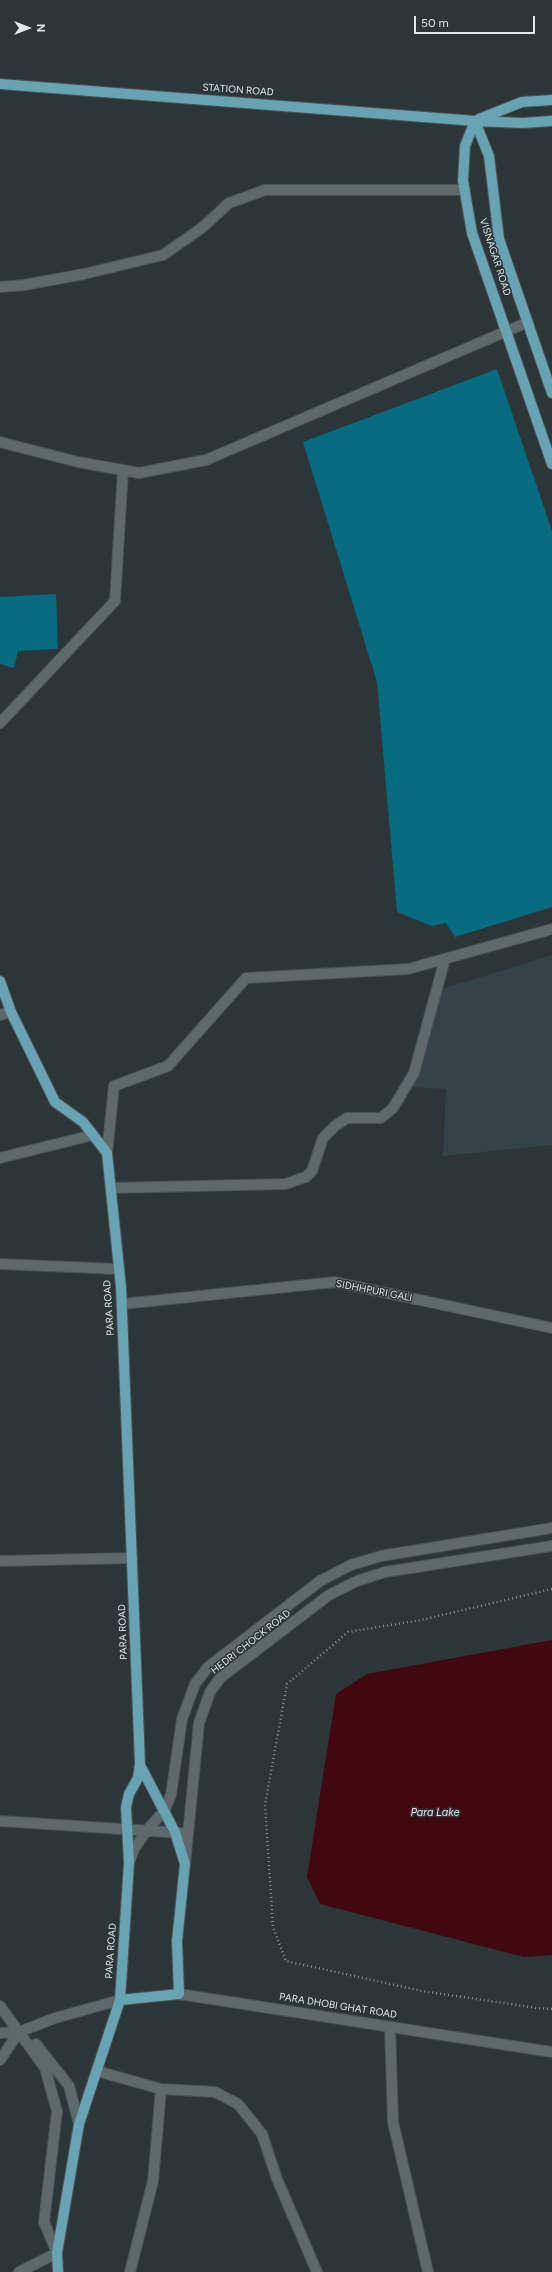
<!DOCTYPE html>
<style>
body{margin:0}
#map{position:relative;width:552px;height:2272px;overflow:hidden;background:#2c3639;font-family:Figtree,sans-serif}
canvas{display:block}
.north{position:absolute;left:8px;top:8px;width:40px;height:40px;-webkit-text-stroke:3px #2c3639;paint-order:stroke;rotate:90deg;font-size:11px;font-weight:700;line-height:16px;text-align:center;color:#e2e8e9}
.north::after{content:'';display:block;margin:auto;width:14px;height:18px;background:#e2e8e9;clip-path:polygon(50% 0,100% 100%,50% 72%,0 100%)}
.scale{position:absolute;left:414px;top:16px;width:121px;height:18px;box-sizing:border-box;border:2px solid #e2e8e9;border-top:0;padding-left:5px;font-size:12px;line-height:14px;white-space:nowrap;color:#e2e8e9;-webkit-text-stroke:3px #2c3639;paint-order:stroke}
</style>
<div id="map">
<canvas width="552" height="2272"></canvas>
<div class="north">N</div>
<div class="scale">50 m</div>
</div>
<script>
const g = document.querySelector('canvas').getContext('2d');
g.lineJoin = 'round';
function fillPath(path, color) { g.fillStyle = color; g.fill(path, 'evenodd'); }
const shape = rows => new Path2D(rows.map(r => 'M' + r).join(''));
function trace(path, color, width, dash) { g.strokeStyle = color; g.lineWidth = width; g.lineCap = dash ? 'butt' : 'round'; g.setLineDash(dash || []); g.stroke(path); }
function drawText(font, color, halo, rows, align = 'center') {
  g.font = font + ' Figtree,sans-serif'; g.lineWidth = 3; g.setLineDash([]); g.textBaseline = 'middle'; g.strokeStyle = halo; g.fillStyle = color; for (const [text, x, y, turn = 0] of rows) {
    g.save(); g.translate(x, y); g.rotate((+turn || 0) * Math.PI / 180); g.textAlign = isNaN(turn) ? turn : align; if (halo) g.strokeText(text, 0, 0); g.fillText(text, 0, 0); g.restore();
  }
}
const built = shape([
 [552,955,552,1145,443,1156,446,1089,411,1087,436,991]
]);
const water = shape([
 [552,1640,552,1955,524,1957,320,1904,307,1877,336,1694,367,1674]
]);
const building = shape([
 [497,369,552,531,552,907,455,937,446,923,432,926,397,912,377,682,303,442],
 [56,594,58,649,18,651,14,668,0,664,0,597]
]);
const path = shape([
 [552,1589,421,1620,348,1632,287,1684,265,1805,273,1927,286,1961,422,1991,537,2008,552,2009]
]);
const minor = shape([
 [0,287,24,285,84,274,163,255,203,227,229,203,265,190,465,190],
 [0,442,78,462,139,473,206,460,528,322],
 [0,723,115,601,123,470],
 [0,1015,11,1012],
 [107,1153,114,1086,168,1066,246,978,408,969,552,929],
 [0,1158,93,1135],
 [111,1188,285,1184,306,1177,312,1171,323,1138,335,1126,347,1118,381,1118,393,1108,414,1073,445,959],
 [0,1264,118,1269],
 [122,1304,335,1282,552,1328],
 [0,1561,132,1558],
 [0,1821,182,1833],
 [129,1863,134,1849,147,1830,164,1811,171,1795,182,1719,195,1684,208,1667,320,1581,351,1565,381,1556,552,1528],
 [185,1864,199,1723,210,1692,220,1678,329,1595,357,1581,385,1572,552,1546],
 [179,1994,552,2052],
 [0,2006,45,2068,57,2111,44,2222,57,2253,19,2272],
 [390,2027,393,2122,428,2272],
 [0,2033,19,2032],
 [36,2044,69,2086,79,2124],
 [0,2060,19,2032,55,2018,120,2000],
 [97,2071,161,2089,215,2092,238,2104,262,2134,277,2179,317,2272],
 [130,2272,153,2181,161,2089]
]);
const major = shape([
 [0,84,475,121,523,123,552,121],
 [479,119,522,102,552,100],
 [475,121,465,146,463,181,472,233,552,464],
 [475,121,489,156,499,239,552,393],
 [0,981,11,1012,55,1102,83,1122,107,1153,121,1287,140,1764,138,1778,129,1794,126,1807,129,1863,120,2000,79,2124,57,2253,58,2272],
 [120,2000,179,1994,177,1941,185,1864,175,1832,141,1767]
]);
const streetNames = [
 ["STATION ROAD",238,90,4],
 ["VISNAGAR ROAD",495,257,72],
 ["SIDHHPURI GALI",374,1291,11],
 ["PARA ROAD",109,1308,-94],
 ["PARA ROAD",123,1632,-92],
 ["HEDRI CHOCK ROAD",251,1642,-38],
 ["PARA ROAD",111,1951,-86],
 ["PARA DHOBI GHAT ROAD",338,2006,9]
];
const waterNames = [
 ["Para Lake",435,1813]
];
fillPath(built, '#334348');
fillPath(water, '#410810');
fillPath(building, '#066b7f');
trace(minor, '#4a5254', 12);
trace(major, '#4a5254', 12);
trace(path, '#889092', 2.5, [1, 3]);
trace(minor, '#5e696c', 10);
trace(major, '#68a3b3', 10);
drawText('10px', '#e2e8e9', '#2c3639', streetNames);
drawText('italic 11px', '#f2dddd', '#2c3639', waterNames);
</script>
